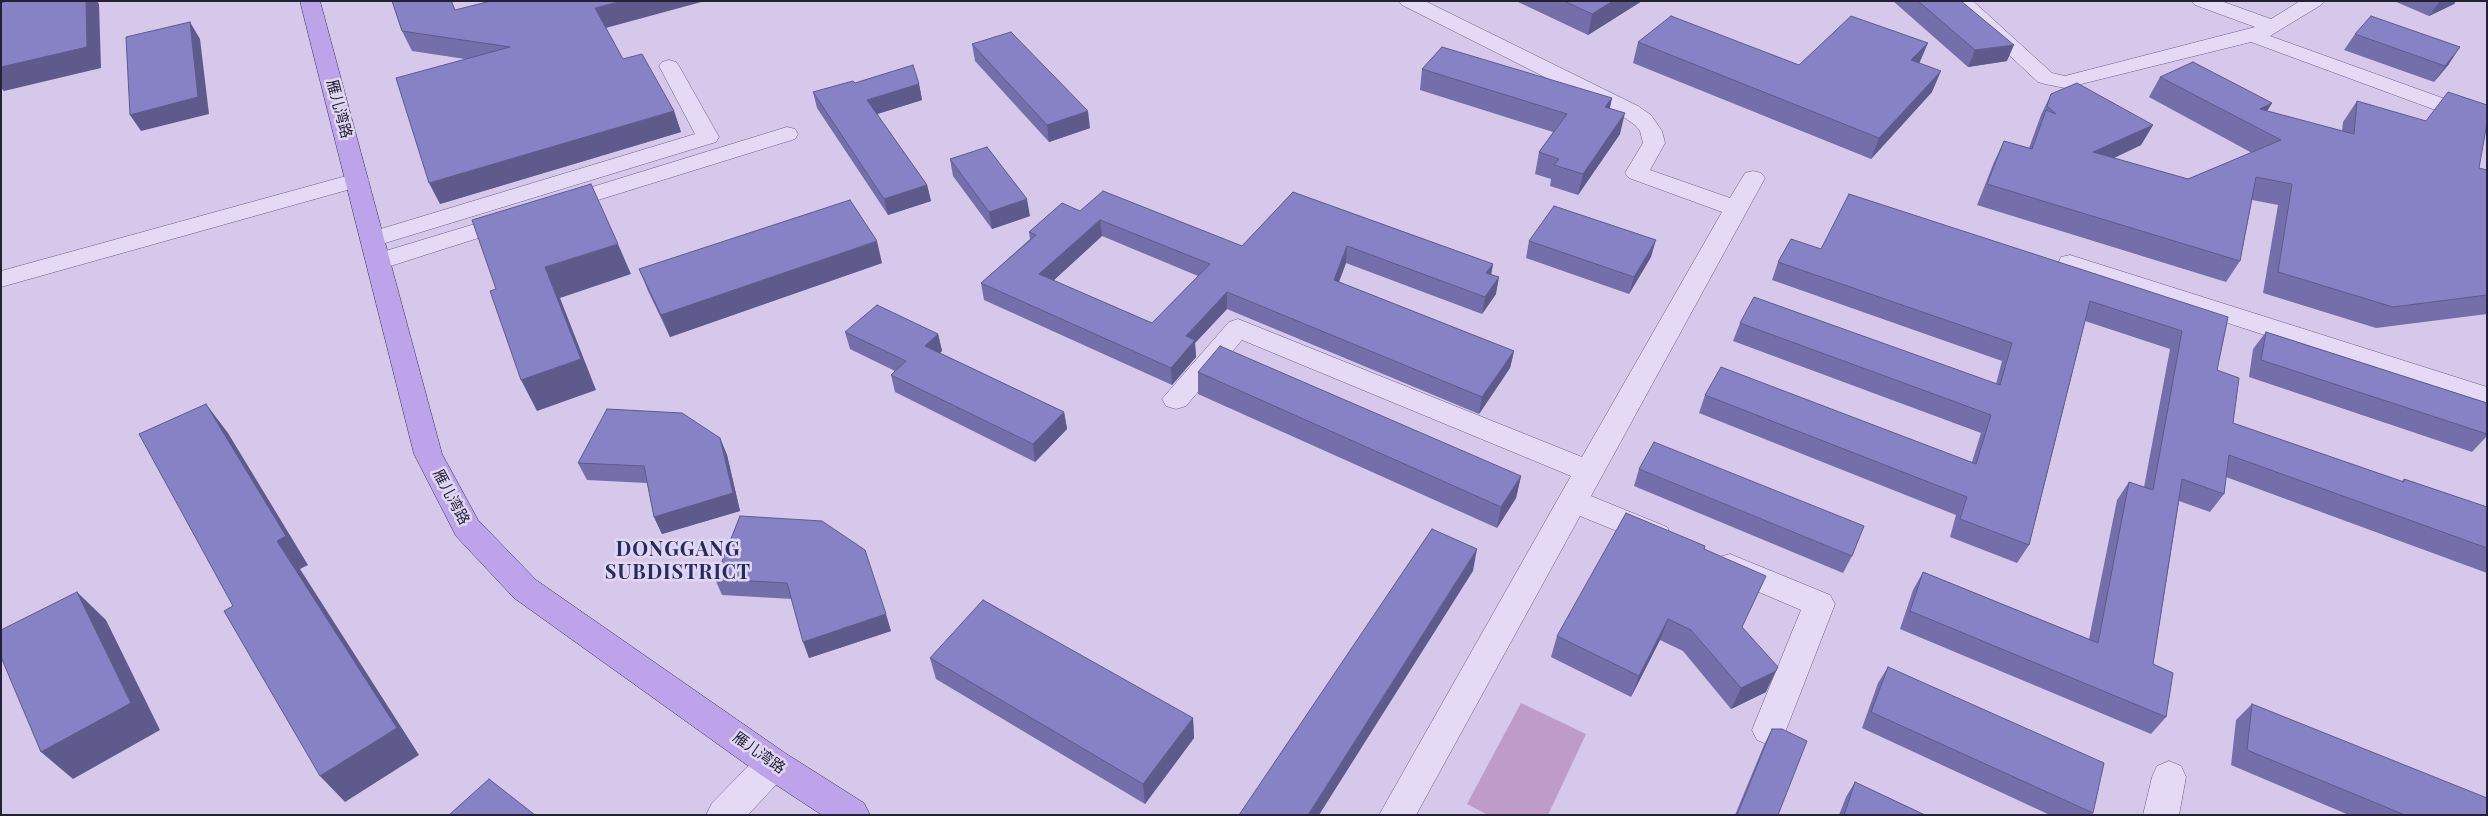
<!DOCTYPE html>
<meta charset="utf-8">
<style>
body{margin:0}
#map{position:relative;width:2488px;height:816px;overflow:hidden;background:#d5c8eb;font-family:"Playfair Display",serif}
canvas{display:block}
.frame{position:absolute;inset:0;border:2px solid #242137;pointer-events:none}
</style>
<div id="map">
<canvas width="2488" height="816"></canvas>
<div class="frame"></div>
</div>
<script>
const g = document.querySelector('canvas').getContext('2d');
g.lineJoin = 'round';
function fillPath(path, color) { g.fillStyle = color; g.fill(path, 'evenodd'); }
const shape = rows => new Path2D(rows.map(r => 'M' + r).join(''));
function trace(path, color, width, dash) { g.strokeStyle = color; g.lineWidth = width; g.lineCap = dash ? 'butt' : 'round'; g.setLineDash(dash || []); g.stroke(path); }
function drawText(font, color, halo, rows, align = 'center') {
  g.font = font + ' "Playfair Display","Noto Sans SC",serif'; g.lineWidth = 5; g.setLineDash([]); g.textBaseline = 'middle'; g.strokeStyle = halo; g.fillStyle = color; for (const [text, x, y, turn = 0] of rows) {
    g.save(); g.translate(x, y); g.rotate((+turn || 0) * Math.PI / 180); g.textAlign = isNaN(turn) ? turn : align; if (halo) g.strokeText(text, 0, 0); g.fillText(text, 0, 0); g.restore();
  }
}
const green = shape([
 [1521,703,1586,734,1548,815,1488,815,1467,804]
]);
const minor = shape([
 [1399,1,1425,1,1638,106,1651,115,1662,131,1665,143,1650,170,1730,198,1745,173,1753,171,1761,173,1765,178,1591,496,1667,527,1671,535,1667,543,1656,547,1580,516,1416,815,1379,815,1571,476,1242,340,1186,406,1176,409,1166,406,1162,399,1229,322,1238,319,1582,457,1722,212,1629,178,1625,173,1643,143,1640,131,1635,125,1622,116,1402,5,1399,1],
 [1951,1,1973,1,2052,73,2065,76,2255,27,2195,5,2192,1,2221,1,2271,19,2300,1,2324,1,2321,5,2270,36,2487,114,2487,129,2251,42,2065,88,2045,84,2038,82,1951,1],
 [669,60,676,62,679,66,719,137,716,142,382,244,373,247,364,244,361,239,364,234,695,134,659,66,662,62,669,60],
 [787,127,795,129,798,134,795,139,569,209,561,211,553,209,549,204,553,199,787,127],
 [357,173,365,175,369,180,365,185,1,287,1,271,357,173],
 [511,213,519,215,523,220,519,225,378,270,369,268,366,262,369,256,511,213],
 [2070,255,2487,387,2487,407,2061,269,2058,263,2061,257,2070,255],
 [1730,554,1830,595,1835,604,1786,730,1781,740,1769,745,1757,740,1752,730,1801,610,1719,575,1715,566,1719,557,1730,554],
 [773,749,785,753,790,764,785,775,748,815,706,815,712,803,761,753,773,749],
 [2169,761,2181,766,2186,777,2179,815,2143,815,2152,777,2157,766,2169,761]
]);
const major = shape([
 [300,1,320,1,442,454,478,520,536,580,785,753,864,803,870,815,822,815,761,775,514,598,456,536,414,454,300,1]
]);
const wall = shape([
 [392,1,452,1,455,10,606,28,623,59,674,111,681,132,440,204,465,59,412,51,402,31],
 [1516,1,1642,1,1588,35],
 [1893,1,1961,1,2007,61,1968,67],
 [2394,1,2456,1,2454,4,2429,16],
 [2355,34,2449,64,2434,82,2344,50],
 [1638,42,1799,65,1920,63,1932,92,1871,159,1633,63],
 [972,44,1090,128,1049,142,975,61],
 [1422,69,1612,98,1610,108,1620,134,1578,195,1550,186,1551,179,1535,174,1539,152,1553,132,1420,90],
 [2160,77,2272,103,2267,111,2342,131,2343,122,2357,101,2479,168,2487,170,2487,314,2376,328,2263,293,2278,205,2252,200,2240,261,2226,282,1977,205,1994,162,2004,141,2029,148,2041,115,2051,94,2153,125,2141,145,2114,158,2188,179,2252,153,2149,97],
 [855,83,919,84,922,100,877,114,927,185,931,201,888,215,817,108,813,92],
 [950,159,1030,216,992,229,953,176],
 [1293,192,1493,264,1491,274,1496,294,1482,314,1346,263,1339,282,1514,351,1510,368,1479,414,1227,309,1195,343,1196,357,1172,385,984,300,981,283,1030,239,1029,232,1080,211,1242,246],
 [1102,236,1198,276,1152,323,1053,281],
 [1529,241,1651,257,1629,294,1526,258],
 [1821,249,2228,317,2217,370,2233,423,2401,482,2404,479,2487,507,2487,573,2226,477,2224,494,2210,512,2179,501,2153,664,2166,717,2151,734,1900,629,1913,590,1923,572,2089,639,2117,500,2129,482,2144,487,2170,349,2085,321,2029,545,2017,563,1950,537,1956,515,1699,413,1705,395,1972,462,1981,433,1733,341,1740,323,1996,384,2002,361,1772,280,1778,262],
 [882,263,670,337,648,291,639,269],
 [845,332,938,334,942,351,940,353,1064,412,1067,429,1035,462,895,392,891,375,895,371,850,349],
 [2266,332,2487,403,2487,436,2472,452,2249,377,2253,349],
 [1198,372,1521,476,1516,498,1497,528,1198,394],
 [720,438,727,455,740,511,662,534,654,517,647,483,587,480,578,463],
 [1639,469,1852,556,1843,573,1634,486],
 [740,516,891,631,809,658,792,599,722,595,715,579],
 [1704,549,1743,628,1766,692,1731,709,1683,651,1660,640,1631,697,1551,657,1557,636],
 [930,658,1193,718,1194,738,1145,804,936,679],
 [1888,667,2093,813,2091,815,2050,815,1862,728,1878,683],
 [2252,704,2487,815,2349,815,2231,765,2236,720],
 [1772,729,1778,815,1735,815,1764,745],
 [1855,782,1925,815,1839,815,1846,797]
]);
const shadedWall = shape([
 [86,1,97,1,99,4,101,68,4,91,1,88,1,67],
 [622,1,705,1,602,29,595,8],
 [1613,1,1642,1,1588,35,1592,14],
 [2440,1,2456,1,2454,4,2429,16],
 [190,22,200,39,209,114,141,131,130,115],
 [1928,43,1919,64,1911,60],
 [2014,45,2007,61,1968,67,1975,50],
 [2460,47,2449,64,2434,82,2445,66],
 [1941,71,1932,92,1871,159,1879,138],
 [919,84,922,100,871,116,867,100],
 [1612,98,1607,119,1605,107],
 [2272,103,2259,124,2260,109],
 [674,111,681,132,440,204,429,183],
 [1088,111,1090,128,1049,142,1047,125],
 [1625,113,1620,134,1578,195,1583,174],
 [2153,125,2141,145,2082,173,2093,152],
 [927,185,931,201,888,215,884,199],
 [1027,199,1030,216,992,229,989,212],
 [1100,220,1102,236,1042,291,1039,274],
 [1656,240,1651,257,1629,294,1634,277],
 [877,241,882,263,670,337,661,315],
 [618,244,631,274,560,298,596,390,537,411,521,380,545,267],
 [1347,246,1346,263,1333,297,1334,280],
 [1493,264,1490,281,1486,273],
 [1499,277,1496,294,1482,314,1485,297],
 [1227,292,1227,309,1195,343,1196,357,1172,385,1171,368,1186,336],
 [938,334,942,351,929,363,925,346],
 [1514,351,1510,368,1479,414,1482,397],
 [206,404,228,433,308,565,300,569,419,755,345,802,320,776,277,541],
 [1064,412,1067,429,1035,462,1033,444],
 [720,438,727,455,740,511,662,534,654,517],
 [1521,476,1516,498,1497,528,1501,507],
 [1477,549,1473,571,1319,815,1308,815],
 [77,592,106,620,160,730,73,779,41,752],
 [886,614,891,631,809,658,803,642],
 [1668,619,1660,640,1631,697,1639,676],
 [1776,671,1766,692,1731,709,1741,688],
 [1193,718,1194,738,1145,804,1143,784]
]);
const building = shape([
 [7,1,86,1,87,47,1,67,1,3,7,1],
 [392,1,451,1,455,10,491,1,622,1,595,8,623,59,642,54,674,111,429,183,396,78,510,47,402,31,392,1],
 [1564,1,1613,1,1592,14,1564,1],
 [1918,1,1961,1,2014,45,1975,50,1918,1],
 [1671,16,1799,65,1851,16,1928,43,1911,60,1941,71,1879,138,1638,42,1671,16],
 [2371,16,2460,47,2445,66,2355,34,2371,16],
 [190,22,198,97,130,115,126,37,190,22],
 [1011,32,1088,111,1047,125,972,44,1011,32],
 [1442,47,1612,98,1605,107,1625,113,1583,174,1554,165,1559,159,1539,152,1567,114,1422,69,1442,47],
 [2193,62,2272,103,2260,109,2354,134,2357,101,2426,121,2448,92,2487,105,2487,123,2479,168,2487,170,2487,295,2393,307,2278,272,2292,184,2256,177,2240,261,1987,184,2004,141,2032,149,2046,110,2056,114,2047,106,2051,94,2077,83,2153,125,2093,152,2188,179,2281,140,2160,77,2193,62],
 [913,65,919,84,867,100,927,185,884,199,813,92,853,81,855,83,913,65],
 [987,147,1027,199,989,212,950,159,987,147],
 [591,184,618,244,545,267,581,359,521,380,490,291,496,289,472,220,591,184],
 [1103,191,1242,246,1293,192,1493,264,1486,273,1499,277,1485,297,1347,246,1334,280,1514,351,1482,397,1227,292,1186,336,1195,340,1171,368,981,283,1036,235,1029,232,1062,203,1080,211,1103,191],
 [1100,220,1210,264,1152,323,1039,274,1100,220],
 [1849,194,2228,317,2217,370,2239,378,2233,423,2404,482,2404,479,2487,507,2487,548,2229,455,2224,494,2182,479,2153,664,2173,673,2166,717,1910,611,1923,572,2098,643,2129,482,2153,490,2182,331,2090,301,2029,545,1960,519,1967,497,1705,395,1721,367,1976,464,1991,415,1740,323,1754,297,2000,385,2012,343,1778,262,1791,239,1821,249,1849,194],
 [850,200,877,241,661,315,639,269,850,200],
 [1554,206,1656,240,1634,277,1529,241,1554,206],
 [877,305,938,334,925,346,1064,412,1033,444,891,375,906,361,845,332,877,305],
 [2266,332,2487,403,2487,434,2261,360,2266,332],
 [1220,346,1521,476,1501,507,1198,372,1220,346],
 [206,404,286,536,277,541,397,728,320,776,224,611,233,606,139,434,206,404],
 [607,409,682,413,720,438,733,493,654,517,644,466,578,463,607,409],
 [1654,442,1864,526,1852,556,1639,469,1654,442],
 [1626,513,1705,546,1704,549,1766,576,1742,627,1778,667,1776,671,1741,688,1691,630,1668,619,1639,676,1557,636,1626,513],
 [740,516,822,521,865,550,886,614,803,642,787,583,715,579,740,516],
 [1432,529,1477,549,1308,815,1239,815,1432,529],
 [77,592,131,703,41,752,1,657,1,630,77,592],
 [983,600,1193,718,1143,784,930,658,983,600],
 [1888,667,2104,763,2093,813,1871,712,1888,667],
 [2252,704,2487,798,2487,815,2405,815,2247,750,2252,704],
 [1772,729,1782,729,1807,741,1778,815,1737,815,1772,729],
 [489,779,535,815,449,815,489,779],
 [1855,782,1925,815,1844,815,1855,782]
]);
const streetNames = [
 ["雁儿湾路",339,109,75],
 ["雁儿湾路",451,497,62],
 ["雁儿湾路",759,753,35]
];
const districtNames = [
 ["DONGGANG",678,550],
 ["SUBDISTRICT",678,573]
];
fillPath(green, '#bf9cc8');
trace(minor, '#665e85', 1);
trace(major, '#373254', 1);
fillPath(minor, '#e5daf6');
fillPath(major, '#bda3ea');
fillPath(wall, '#746faa');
fillPath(shadedWall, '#5e5a8b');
fillPath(building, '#8781c6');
trace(building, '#5e5a8b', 1);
drawText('15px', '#242137', '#e1d7f3', streetNames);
g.letterSpacing = '1px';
drawText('bold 20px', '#242b60', '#e1d7f3', districtNames);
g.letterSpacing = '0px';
</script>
